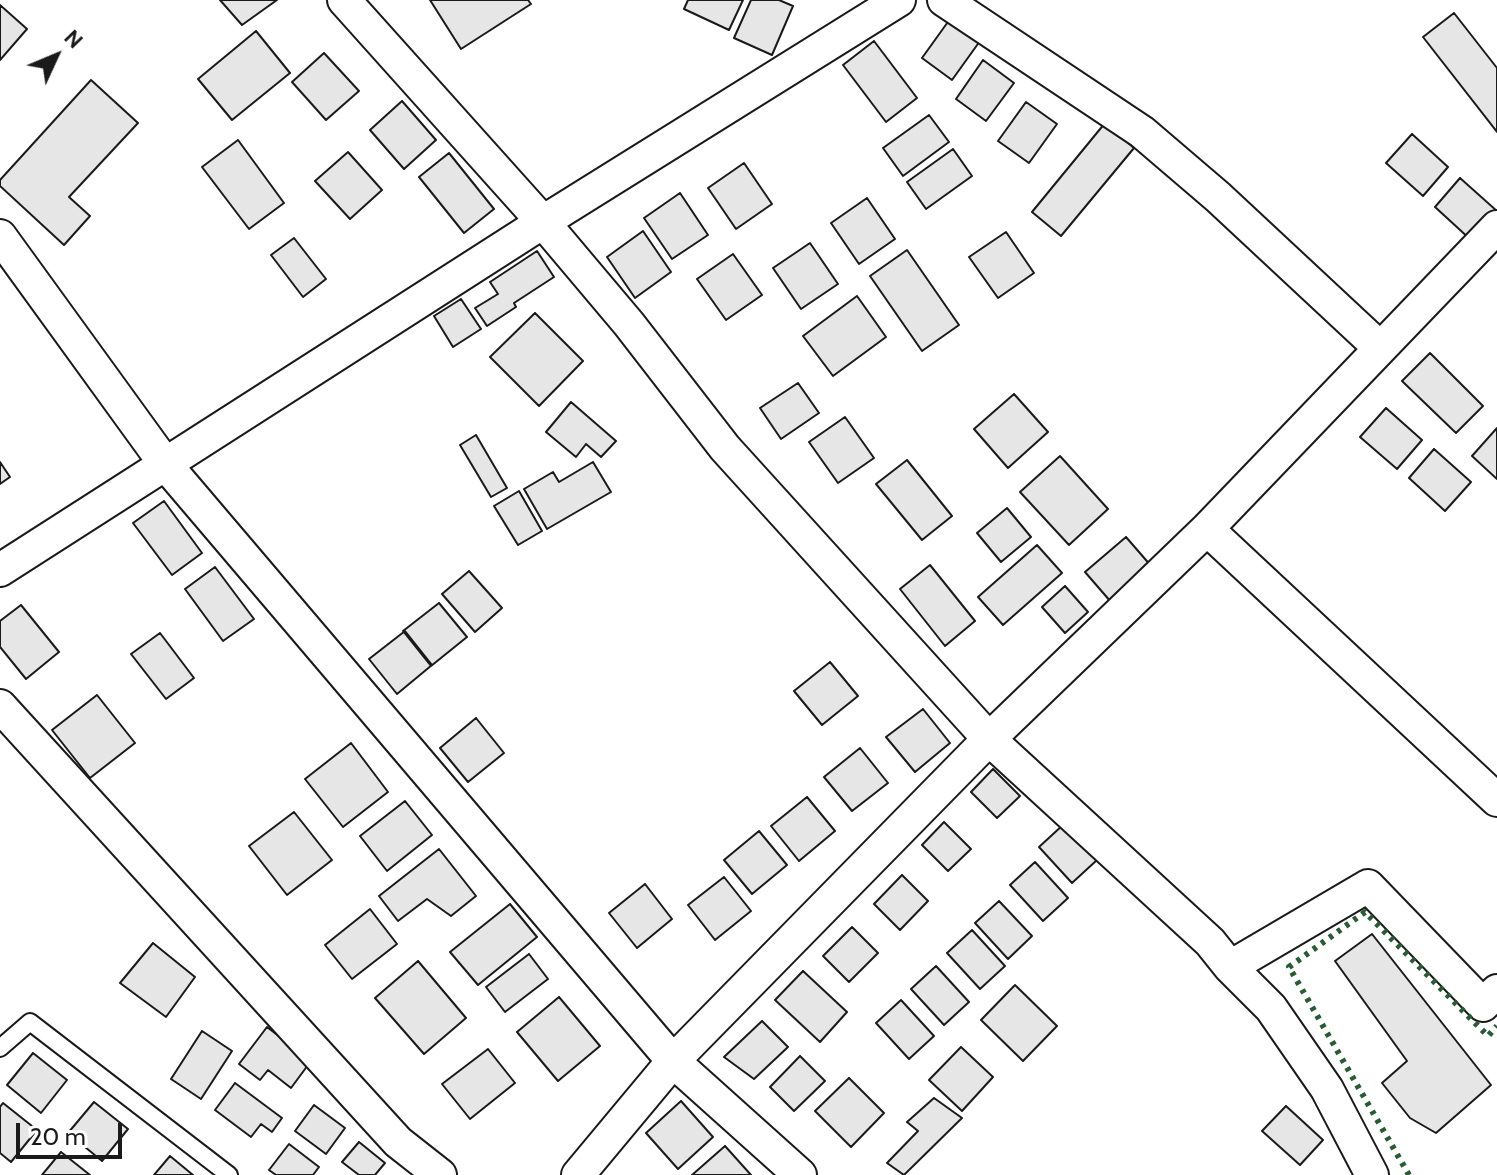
<!DOCTYPE html>
<style>
body{margin:0}
#map{position:relative;width:1497px;height:1175px;overflow:hidden;background:#fff;font-family:Cabin,sans-serif}
canvas{display:block}
.north{position:absolute;left:16px;top:16px;width:80px;height:80px;-webkit-text-stroke:6px #fff;paint-order:stroke;rotate:46deg;font-size:22px;font-weight:700;line-height:32px;text-align:center;color:#1a1a1a}
.north::after{content:'';display:block;margin:auto;width:28px;height:36px;background:#1a1a1a;clip-path:polygon(50% 0,100% 100%,50% 72%,0 100%)}
.scale{position:absolute;left:16px;top:1123px;width:106px;height:36px;box-sizing:border-box;border:4px solid #1a1a1a;border-top:0;padding-left:10px;font-size:24px;line-height:28px;white-space:nowrap;color:#1a1a1a;-webkit-text-stroke:6px #fff;paint-order:stroke}
</style>
<div id="map">
<canvas width="1497" height="1175"></canvas>
<div class="north">N</div>
<div class="scale">20 m</div>
</div>
<script>
const g = document.querySelector('canvas').getContext('2d');
g.lineJoin = 'round';
function fillPath(path, color) { g.fillStyle = color; g.fill(path, 'evenodd'); }
const shape = rows => new Path2D(rows.map(r => 'M' + r).join(''));
function trace(path, color, width, dash) { g.strokeStyle = color; g.lineWidth = width; g.lineCap = dash ? 'butt' : 'round'; g.setLineDash(dash || []); g.stroke(path); }
const building = shape([
 [220,0,277,0,242,25,220,0],
 [430,0,528,0,531,4,461,49,430,0],
 [688,0,743,0,729,30,684,9,688,0],
 [751,0,779,0,793,6,772,55,734,38,751,0],
 [0,5,27,29,0,60,0,5],
 [1454,13,1497,68,1497,132,1423,37,1454,13],
 [950,19,980,41,952,80,922,58,950,19],
 [256,31,290,73,232,120,198,79,256,31],
 [874,41,917,98,886,122,843,65,874,41],
 [324,53,359,91,326,120,292,82,324,53],
 [983,60,1014,83,986,121,956,99,983,60],
 [91,80,138,123,69,197,90,216,64,245,0,186,0,180,91,80],
 [402,101,436,140,404,169,370,130,402,101],
 [1026,102,1057,124,1029,163,998,141,1026,102],
 [929,115,949,142,903,176,883,148,929,115],
 [1105,123,1134,148,1061,236,1032,212,1105,123],
 [1412,134,1448,167,1423,196,1386,163,1412,134],
 [238,140,284,203,249,229,202,167,238,140],
 [953,149,972,176,926,209,907,182,953,149],
 [348,152,382,190,350,219,315,181,348,152],
 [449,153,494,209,464,233,419,177,449,153],
 [744,163,772,204,736,229,708,188,744,163],
 [1460,178,1497,211,1471,240,1435,207,1460,178],
 [680,193,708,235,672,259,644,218,680,193],
 [867,198,895,239,859,264,831,223,867,198],
 [643,231,671,272,635,298,607,257,643,231],
 [1006,232,1034,273,998,298,969,257,1006,232],
 [294,238,326,279,303,297,271,255,294,238],
 [810,243,838,284,801,309,773,268,810,243],
 [907,250,959,325,922,351,870,276,907,250],
 [537,251,554,277,514,303,516,307,487,326,475,308,498,294,490,282,537,251],
 [733,254,762,295,726,320,697,279,733,254],
 [857,296,886,337,833,376,803,336,857,296],
 [461,299,481,329,453,347,434,316,461,299],
 [535,313,583,361,539,406,490,357,535,313],
 [1430,353,1483,406,1456,433,1402,381,1430,353],
 [798,383,819,413,781,439,760,408,798,383],
 [1014,394,1048,432,1008,468,974,429,1014,394],
 [571,402,616,441,601,457,586,444,576,457,546,432,571,402],
 [1386,408,1422,440,1397,469,1360,437,1386,408],
 [845,417,874,458,838,483,809,442,845,417],
 [1497,428,1497,479,1472,456,1497,428],
 [476,435,507,488,491,497,460,445,476,435],
 [1434,449,1471,482,1445,511,1409,478,1434,449],
 [1060,456,1108,509,1069,545,1020,492,1060,456],
 [907,460,952,516,922,540,876,484,907,460],
 [0,462,10,477,0,484,0,462],
 [593,462,611,492,547,529,524,489,553,472,559,482,593,462],
 [519,491,542,531,518,545,494,506,519,491],
 [164,501,202,553,172,575,133,523,164,501],
 [1007,508,1031,537,1001,562,977,533,1007,508],
 [1126,537,1152,567,1111,602,1085,572,1126,537],
 [1037,545,1062,573,1003,625,978,597,1037,545],
 [930,565,975,621,945,646,900,589,930,565],
 [215,567,254,619,223,641,185,589,215,567],
 [469,571,502,608,475,632,442,594,469,571],
 [1065,586,1088,612,1065,633,1042,607,1065,586],
 [439,603,467,637,431,666,403,631,439,603],
 [21,605,59,652,26,679,0,647,0,621,21,605],
 [405,631,432,665,397,694,369,659,405,631],
 [160,633,194,678,166,699,131,654,160,633],
 [830,662,858,696,822,725,794,691,830,662],
 [97,695,135,743,90,778,52,730,97,695],
 [923,709,950,743,915,772,886,737,923,709],
 [476,718,504,753,468,782,440,748,476,718],
 [351,743,388,792,343,827,305,779,351,743],
 [860,748,888,783,852,811,824,777,860,748],
 [993,769,1020,796,997,818,971,792,993,769],
 [807,797,835,831,799,861,771,826,807,797],
 [405,801,432,835,387,871,360,836,405,801],
 [294,812,332,860,287,895,249,846,294,812],
 [944,822,971,849,948,871,922,845,944,822],
 [1064,824,1097,860,1072,883,1039,847,1064,824],
 [759,831,787,865,752,894,724,860,759,831],
 [439,849,476,896,451,916,427,899,398,921,379,896,439,849],
 [1035,862,1068,898,1043,921,1010,885,1035,862],
 [902,875,928,901,900,930,874,904,902,875],
 [724,877,751,911,715,940,688,905,724,877],
 [645,884,672,919,637,948,609,913,645,884],
 [999,901,1032,936,1008,959,975,923,999,901],
 [510,904,537,937,478,985,450,952,510,904],
 [370,909,397,944,352,979,325,945,370,909],
 [852,927,878,953,849,982,823,956,852,927],
 [972,930,1005,966,980,989,947,953,972,930],
 [1372,934,1491,1085,1436,1133,1410,1118,1382,1083,1407,1061,1335,961,1372,934],
 [153,943,195,977,166,1017,120,983,153,943],
 [529,954,548,979,505,1012,486,987,529,954],
 [418,961,466,1018,424,1054,375,998,418,961],
 [936,966,969,1002,944,1025,911,989,936,966],
 [803,971,847,1012,820,1042,775,1000,803,971],
 [1015,985,1057,1026,1023,1061,981,1020,1015,985],
 [559,997,600,1046,558,1081,517,1032,559,997],
 [901,1000,934,1036,909,1059,876,1023,901,1000],
 [762,1021,788,1047,754,1079,724,1057,762,1021],
 [267,1027,311,1061,291,1088,268,1070,260,1080,239,1064,267,1027],
 [202,1031,232,1051,201,1099,171,1079,202,1031],
 [961,1047,993,1077,962,1111,929,1080,961,1047],
 [488,1049,515,1083,470,1119,442,1084,488,1049],
 [33,1053,67,1080,41,1113,7,1085,33,1053],
 [800,1056,825,1081,794,1111,770,1087,800,1056],
 [849,1078,884,1113,851,1147,815,1111,849,1078],
 [235,1083,282,1118,272,1132,261,1124,251,1137,215,1110,235,1083],
 [934,1098,962,1118,904,1175,887,1163,918,1131,907,1122,934,1098],
 [681,1101,713,1137,678,1169,646,1133,681,1101],
 [94,1102,128,1129,102,1161,68,1133,94,1102],
 [3,1103,37,1130,11,1162,0,1153,0,1107,3,1103],
 [314,1105,345,1128,326,1154,295,1131,314,1105],
 [1286,1106,1323,1140,1300,1165,1262,1131,1286,1106],
 [359,1142,385,1163,375,1175,359,1175,342,1162,359,1142],
 [289,1144,319,1167,313,1175,276,1175,269,1170,289,1144],
 [725,1146,751,1175,692,1175,725,1146],
 [61,1152,90,1175,42,1175,61,1152],
 [170,1156,193,1175,154,1175,170,1156]
]);
const service = shape([
 [0,1048,30,1022,229,1175]
]);
const minor = shape([
 [344,0,543,222,629,324,725,448,989,739,1210,942,1230,967,1271,1008,1327,1089,1372,1175],
 [944,0,1142,132,1218,197,1380,348],
 [0,236,166,465,673,1061,800,1175],
 [1207,529,1497,800],
 [0,570,543,222,899,0],
 [0,706,398,1142,440,1175],
 [1230,967,1368,886,1483,1005,1497,991],
 [578,1175,673,1061,989,739,1207,529,1497,227]
]);
const hedge = shape([
 [1409,1175,1289,967,1365,912,1488,1036,1497,1026]
]);
fillPath(building, '#e6e6e6');
trace(building, '#1a1a1a', 2);
trace(service, '#1a1a1a', 20);
trace(minor, '#1a1a1a', 36);
trace(service, '#fff', 16);
trace(minor, '#fff', 32);
trace(hedge, '#2b5a34', 6, [4, 6]);
</script>
